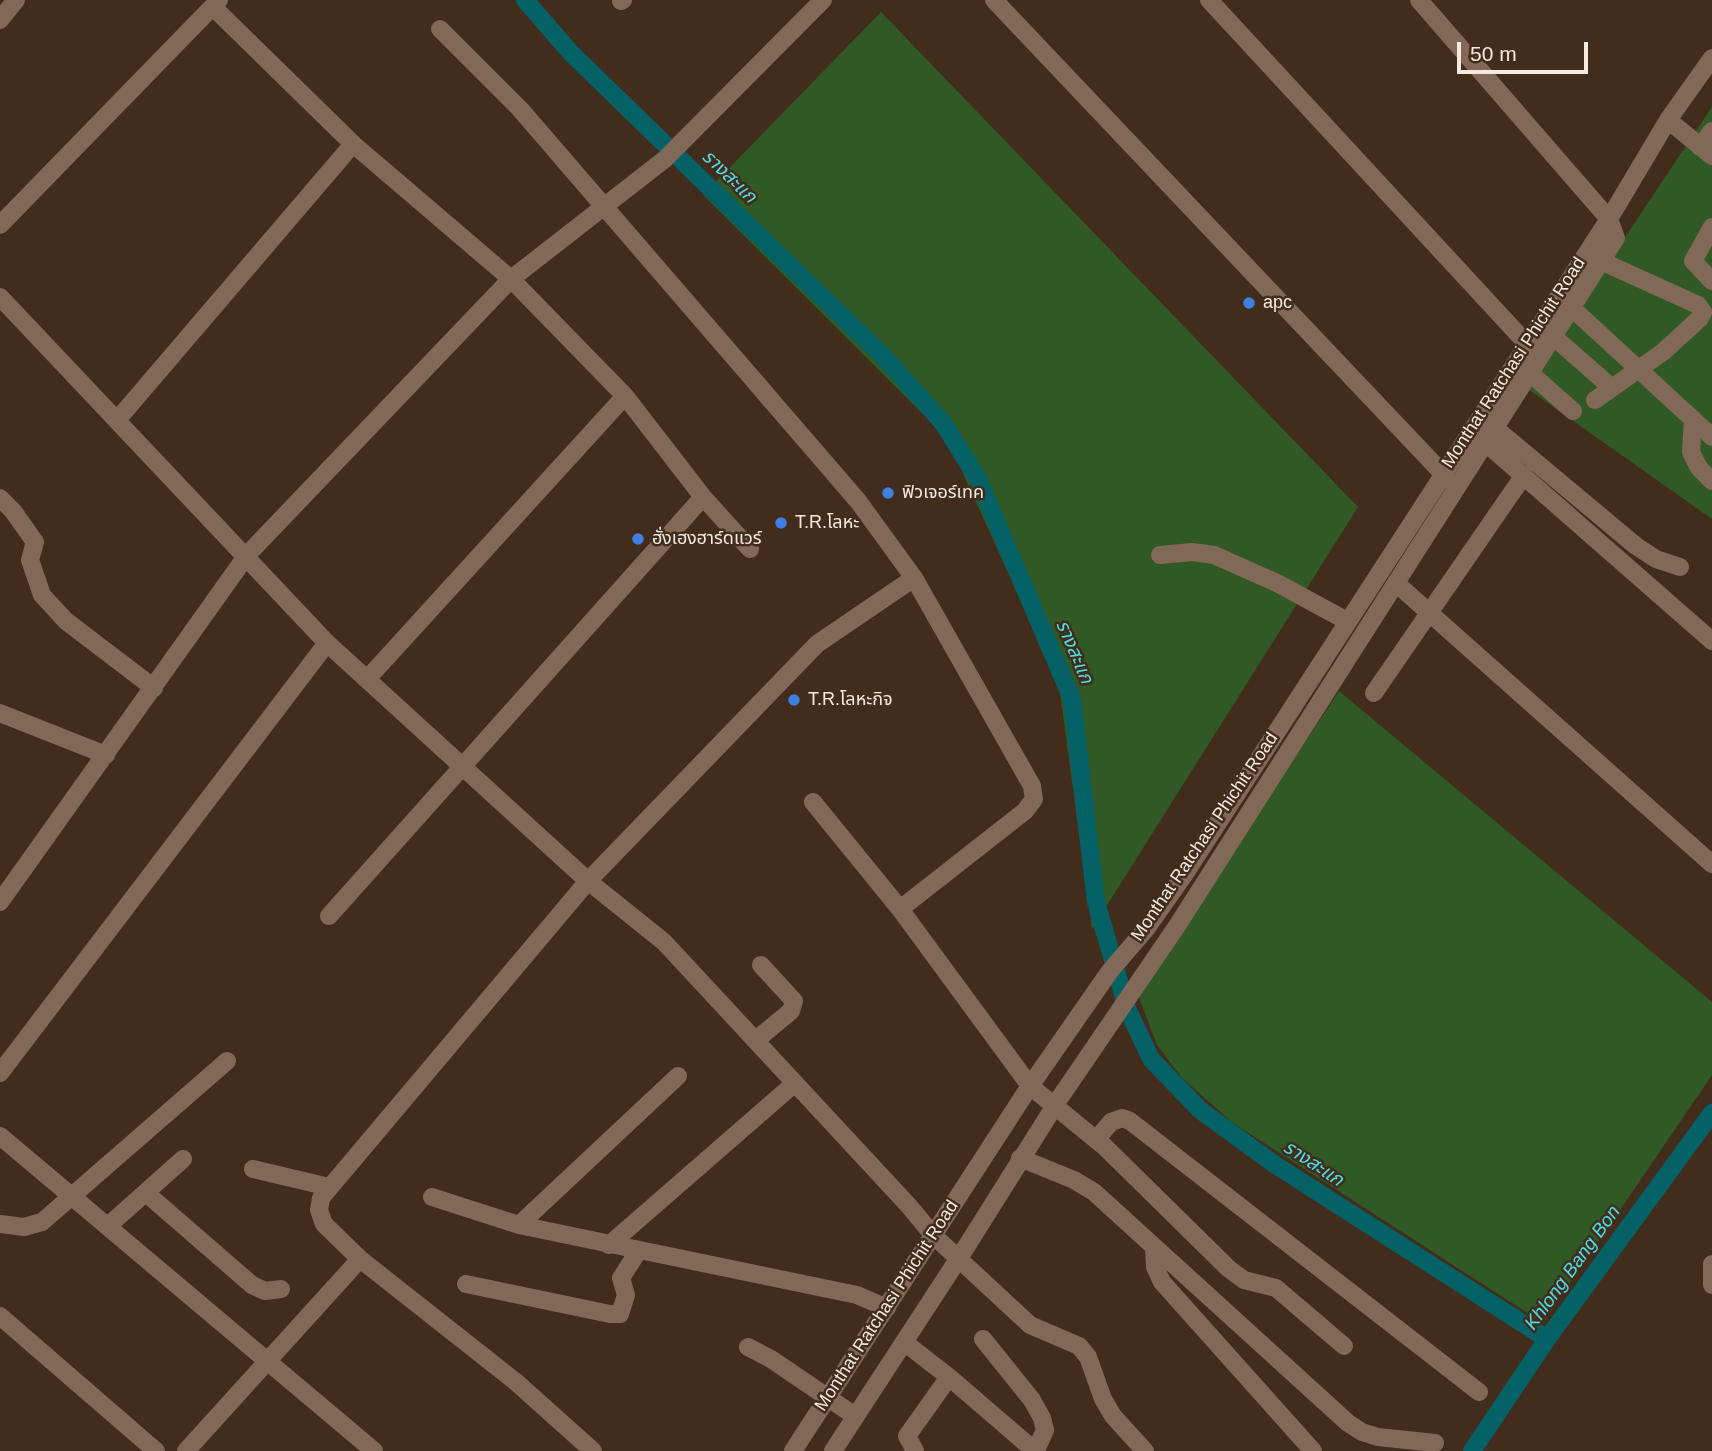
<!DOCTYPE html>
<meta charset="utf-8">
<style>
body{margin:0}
#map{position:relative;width:1712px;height:1451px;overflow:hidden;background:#422d1d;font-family:Helvetica,sans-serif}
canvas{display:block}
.scale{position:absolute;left:1457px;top:42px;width:131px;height:32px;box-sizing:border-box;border:4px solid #f7e9df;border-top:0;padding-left:9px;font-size:21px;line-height:24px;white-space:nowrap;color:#f7e9df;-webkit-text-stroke:5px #422d1d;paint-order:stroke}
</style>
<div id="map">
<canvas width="1712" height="1451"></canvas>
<div class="scale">50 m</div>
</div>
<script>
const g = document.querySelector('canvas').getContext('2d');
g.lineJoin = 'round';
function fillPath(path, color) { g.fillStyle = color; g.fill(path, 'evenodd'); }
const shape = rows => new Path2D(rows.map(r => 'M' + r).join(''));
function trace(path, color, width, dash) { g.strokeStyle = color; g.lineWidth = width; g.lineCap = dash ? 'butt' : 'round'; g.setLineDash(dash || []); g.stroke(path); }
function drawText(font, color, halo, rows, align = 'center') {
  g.font = font + ' Helvetica,"Noto Sans Thai",sans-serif'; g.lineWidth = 5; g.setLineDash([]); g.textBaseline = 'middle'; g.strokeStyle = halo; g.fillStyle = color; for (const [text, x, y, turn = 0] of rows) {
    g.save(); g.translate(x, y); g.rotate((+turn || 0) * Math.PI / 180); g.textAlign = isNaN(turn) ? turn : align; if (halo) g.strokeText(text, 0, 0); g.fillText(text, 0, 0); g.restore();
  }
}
const green = shape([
 [881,12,1358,507,1092,929,1059,685,947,438,703,195],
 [1712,107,1712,519,1525,387],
 [1339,691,1712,1002,1712,1075,1543,1323,1233,1123,1182,1078,1157,1045,1138,995]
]);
const canal = shape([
 [525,0,571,53,884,357,943,423,978,479,1072,699,1096,902,1127,1008,1151,1059,1200,1110,1274,1164,1547,1339],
 [1472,1451,1547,1339,1712,1113]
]);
const minor = shape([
 [994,0,1449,480],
 [1209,0,1528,345],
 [621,1,623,0],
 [213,7,353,144,511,279,625,396,703,497,750,549],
 [0,20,16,0],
 [440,29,520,109,858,501,914,578,1032,786,1034,799,1025,811,900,909],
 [1668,120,1712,156],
 [1700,147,1712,131],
 [0,225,219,0],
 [1712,227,1693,261,1712,281],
 [0,297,327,643,588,881,664,942,909,1206,933,1235,1030,1325,1079,1346,1088,1357,1103,1399,1113,1416,1145,1451],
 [1573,309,1712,437],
 [1554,337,1612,388],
 [1531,374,1573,411],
 [1595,400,1663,352,1700,318,1703,312,1698,305,1603,262],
 [118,419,353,144],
 [1693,419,1691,452,1699,468,1712,481],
 [1496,429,1636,546,1656,559,1680,567],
 [1487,444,1712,641],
 [0,498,13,511,35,542,30,560,42,595,66,621,154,688],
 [1160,555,1192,552,1214,555,1277,583,1347,621],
 [1397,584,1712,864],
 [368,678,625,396],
 [1374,693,1524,475],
 [0,713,106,755],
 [813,802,900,909,1030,1086,1105,1147,1229,1269,1244,1280,1276,1288,1344,1346],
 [0,902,247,555,511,279,665,159,823,0],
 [329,916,703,497],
 [756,1040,791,1011,794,1001,761,965],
 [0,1073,327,643],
 [0,1136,374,1451],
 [1096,1140,1111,1122,1122,1118,1130,1121,1479,1392],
 [1020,1158,1074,1180,1094,1192,1348,1423,1362,1432,1378,1437,1435,1443],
 [253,1169,329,1187],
 [146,1193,252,1285,265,1291,281,1289],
 [432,1197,519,1225,857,1295,887,1308],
 [0,1224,24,1227,42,1222,227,1061],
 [519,1225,678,1076],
 [108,1226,183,1159],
 [609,1245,795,1083],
 [1154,1247,1155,1267,1162,1282,1313,1451],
 [1712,1264,1712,1285],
 [466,1284,610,1314,620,1314,626,1295,621,1278,639,1250],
 [0,1316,156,1451],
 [983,1339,1032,1400,1042,1418,1045,1430,1036,1450],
 [904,1342,949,1377,907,1436,915,1451],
 [748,1347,771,1359,855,1416],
 [949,1377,1035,1451],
 [186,1451,360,1259],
 [593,1451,516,1382,360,1259,324,1224,319,1210,321,1198,588,881,817,644,914,578],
 [793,1451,1030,1086,1110,971,1146,929,1184,875,1609,219,1668,120,1712,58],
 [833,1451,968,1244,1059,1099,1177,926,1616,238,1609,219,1419,0]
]);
const markers = [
 [1249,303,7,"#3f7fe0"],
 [888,493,7,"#3f7fe0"],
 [781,523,7,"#3f7fe0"],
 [638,539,7,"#3f7fe0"],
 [794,700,7,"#3f7fe0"]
];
const poiNames = [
 ["apc",1263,303],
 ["ฟิวเจอร์เทค",902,493],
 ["T.R.โลหะ",795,523],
 ["ฮั่งเฮงฮาร์ดแวร์",652,539],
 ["T.R.โลหะกิจ",808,700]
];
const streetNames = [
 ["Monthat Ratchasi Phichit Road",1514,363,-57],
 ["Monthat Ratchasi Phichit Road",1205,837,-56],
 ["Monthat Ratchasi Phichit Road",887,1306,-57]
];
const waterNames = [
 ["รางสะแก",729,177,44],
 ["รางสะแก",1074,652,67],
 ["รางสะแก",1313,1164,33],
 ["Khlong Bang Bon",1573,1268,-54]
];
fillPath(green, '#305926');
trace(canal, '#046165', 18);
trace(minor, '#826957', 18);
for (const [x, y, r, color] of markers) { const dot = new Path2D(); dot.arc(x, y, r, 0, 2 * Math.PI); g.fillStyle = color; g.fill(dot); trace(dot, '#422d1d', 2.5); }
drawText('18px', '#f7e9df', '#422d1d', poiNames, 'left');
drawText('18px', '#f7e9df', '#422d1d', streetNames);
drawText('italic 19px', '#49e0e6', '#422d1d', waterNames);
</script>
